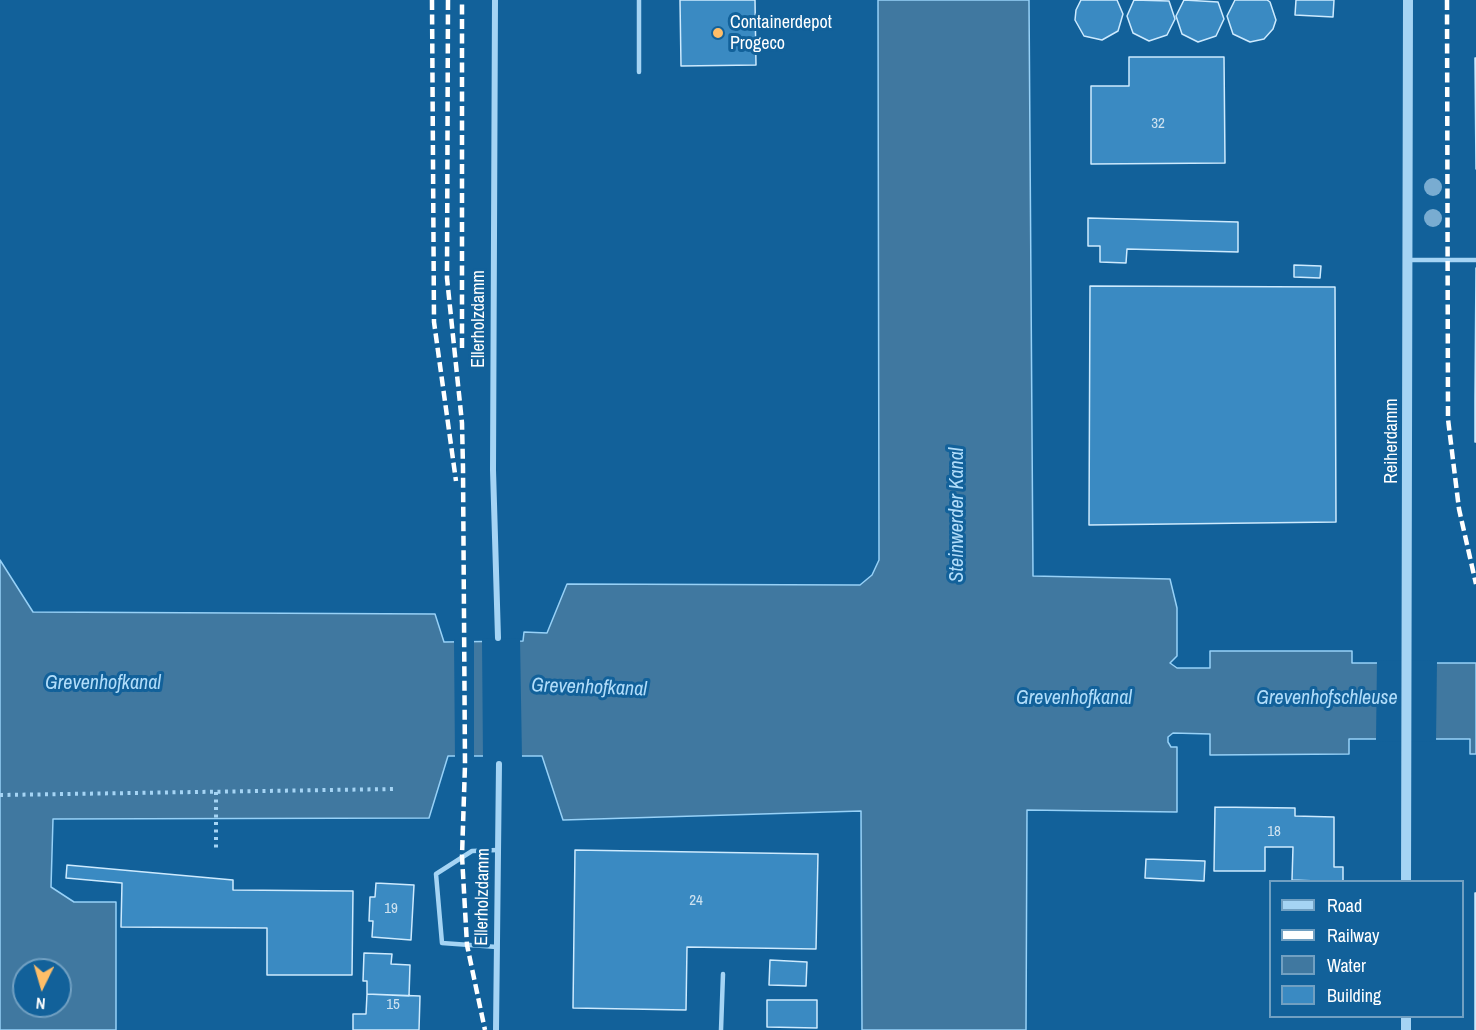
<!DOCTYPE html>
<style>
body{margin:0}
#map{position:relative;width:1476px;height:1030px;overflow:hidden;background:#12619a;font-family:"Archivo Narrow",sans-serif}
canvas{display:block}
.legend{position:absolute;left:1269px;top:880px;width:195px;height:138px;box-sizing:border-box;background:#12619a;border:2px solid #71a0c2;margin:0;padding:8px 10px;list-style:none;font-size:18px;color:#fff}
.legend li{display:flex;align-items:center;gap:12px;height:30px}
.legend b{width:30px;border:2px solid #71a0c2}
.north{position:absolute;left:12px;top:958px;width:60px;height:60px;box-sizing:border-box;background:#12619a;border:2px solid #71a0c2;border-radius:50%;rotate:185deg;font-size:16px;font-weight:700;line-height:24px;text-align:center;color:#fff}
.north::after{content:'';display:block;margin:auto;width:21px;height:27px;background:#ffbe68;clip-path:polygon(50% 0,100% 100%,50% 72%,0 100%)}
</style>
<div id="map">
<canvas width="1476" height="1030"></canvas>
<ul class="legend">
<li><b style="height:8px;background:#a5d4f4"></b>Road</li>
<li><b style="height:8px;background:#fff"></b>Railway</li>
<li><b style="height:16px;background:#4078a0"></b>Water</li>
<li><b style="height:16px;background:#3a8ac2"></b>Building</li>
</ul>
<div class="north">N</div>
</div>
<script>
const g = document.querySelector('canvas').getContext('2d');
g.lineJoin = 'round';
function fillPath(path, color) { g.fillStyle = color; g.fill(path, 'evenodd'); }
const shape = rows => new Path2D(rows.map(r => 'M' + r).join(''));
function trace(path, color, width, dash) { g.strokeStyle = color; g.lineWidth = width; g.lineCap = dash ? 'butt' : 'round'; g.setLineDash(dash || []); g.stroke(path); }
function drawText(font, color, halo, rows, align = 'center') {
  g.font = font + ' "Archivo Narrow",sans-serif'; g.lineWidth = 6; g.setLineDash([]); g.textBaseline = 'middle'; g.strokeStyle = halo; g.fillStyle = color; for (const [text, x, y, turn = 0] of rows) {
    g.save(); g.translate(x, y); g.rotate((+turn || 0) * Math.PI / 180); g.textAlign = isNaN(turn) ? turn : align; if (halo) g.strokeText(text, 0, 0); g.fillText(text, 0, 0); g.restore();
  }
}
const water = shape([
 [878,0,1029,0,1033,576,1170,579,1177,608,1177,656,1170,663,1177,668,1210,668,1210,651,1352,651,1352,663,1476,663,1476,754,1470,754,1470,739,1349,739,1349,754,1210,755,1210,734,1173,733,1168,737,1168,742,1171,747,1177,747,1177,812,1027,810,1026,1030,862,1030,861,811,563,820,542,756,448,756,429,818,53,819,51,887,74,902,116,902,116,1030,0,1030,0,560,33,612,435,614,444,642,523,641,524,632,547,633,567,584,860,585,872,575,879,560,878,0],
 [24,970,60,970,60,1006,24,1006,24,970]
]);
const pier = shape([
 [520,638,522,759,483,759,482,639],
 [454,639,474,639,474,759,455,759],
 [1377,660,1437,661,1436,742,1376,741]
]);
const building = shape([
 [680,0,755,0,756,65,681,66,680,0],
 [1081,0,1117,0,1123,14,1118,31,1102,40,1084,36,1075,20,1076,10,1081,0],
 [1134,0,1169,1,1175,19,1167,35,1149,41,1133,33,1127,16,1134,0],
 [1184,0,1218,2,1224,19,1216,36,1198,42,1182,34,1176,16,1184,0],
 [1235,0,1267,0,1270,2,1276,20,1273,29,1264,39,1250,42,1233,34,1227,16,1235,0],
 [1296,0,1334,0,1333,17,1295,15,1296,0],
 [1129,57,1224,57,1225,163,1091,164,1091,86,1129,86,1129,57],
 [1475,58,1476,58,1476,169,1475,58],
 [1088,218,1238,222,1238,252,1127,249,1126,263,1100,262,1100,246,1088,246,1088,218],
 [1294,265,1321,266,1320,278,1294,277,1294,265],
 [1476,268,1476,400,1475,400,1476,268],
 [1090,286,1335,287,1336,522,1089,525,1090,286],
 [1475,400,1476,400,1476,442,1475,442,1475,400],
 [1215,807,1295,808,1295,816,1334,817,1334,867,1343,867,1343,882,1292,880,1293,847,1265,847,1265,871,1214,871,1215,807],
 [575,850,818,854,816,949,687,947,686,1010,573,1008,575,850],
 [1146,859,1205,861,1204,881,1145,878,1146,859],
 [67,865,233,880,233,890,353,891,352,975,267,975,267,928,121,927,122,883,66,878,67,865],
 [376,883,414,885,411,940,372,937,373,921,369,921,370,897,375,897,376,883],
 [1475,893,1476,893,1476,1030,1475,1030,1475,893],
 [364,953,392,954,391,964,410,965,409,996,367,994,367,981,363,981,364,953],
 [770,960,807,962,806,986,769,985,770,960],
 [367,994,420,996,419,1030,353,1030,353,1014,366,1014,367,994],
 [767,1000,817,1000,817,1028,767,1027,767,1000]
]);
const path = shape([
 [216,792,216,852],
 [0,795,394,789]
]);
const service = shape([
 [639,0,639,72],
 [1408,260,1476,260],
 [497,947,442,943,436,874,472,851,498,850],
 [721,1030,723,974]
]);
const minor = shape([
 [495,0,493,470,498,638],
 [496,1030,499,764]
]);
const tertiary = shape([
 [1406,882,1408,0],
 [1406,1030,1406,1016]
]);
const rail = shape([
 [432,0,434,322,456,481],
 [448,0,447,278,462,423,463,468,465,765,462,856,467,945,485,1030],
 [1447,0,1448,419,1459,509,1476,584],
 [462,348,462,0]
]);
const trees = [
 [1433,187],
 [1433,218]
];
const markers = [
 [718,33,6,"#ffbe68"]
];
const numberNames = [
 ["32",1158,124],
 ["18",1274,832],
 ["24",696,901],
 ["19",391,909],
 ["15",393,1005]
];
const poiNames = [
 ["Containerdepot",730,23],
 ["Progeco",730,44]
];
const streetNames = [
 ["Ellerholzdamm",479,319,-90],
 ["Reiherdamm",1392,441,-90],
 ["Ellerholzdamm",483,897,-89]
];
const waterNames = [
 ["Steinwerder Kanal",958,515,-90],
 ["Grevenhofkanal",103,684],
 ["Grevenhofkanal",589,688,2],
 ["Grevenhofkanal",1074,699],
 ["Grevenhofschleuse",1327,699]
];
fillPath(water, '#4078a0');
trace(water, '#97d1f7', 1.5);
fillPath(pier, '#12619a');
fillPath(building, '#3a8ac2');
trace(building, '#cdeafe', 1.5);
trace(path, '#a5d4f4', 4, [3, 4.5]);
trace(service, '#a5d4f4', 4.5);
trace(minor, '#a5d4f4', 6);
trace(tertiary, '#a5d4f4', 10);
trace(rail, '#fff', 4.5, [10, 4.5]);
g.fillStyle = '#79acd1';
for (const [x, y] of trees) { g.beginPath(); g.arc(x, y, 9, 0, 2 * Math.PI); g.fill(); }
for (const [x, y, r, color] of markers) { const dot = new Path2D(); dot.arc(x, y, r, 0, 2 * Math.PI); g.fillStyle = color; g.fill(dot); trace(dot, '#12619a', 2); }
drawText('15px', '#cee2f0', null, numberNames);
drawText('18px', '#fff', '#12619a', poiNames, 'left');
drawText('18px', '#fff', '#12619a', streetNames);
drawText('italic 20px', '#b1ddfa', '#12619a', waterNames);
</script>
